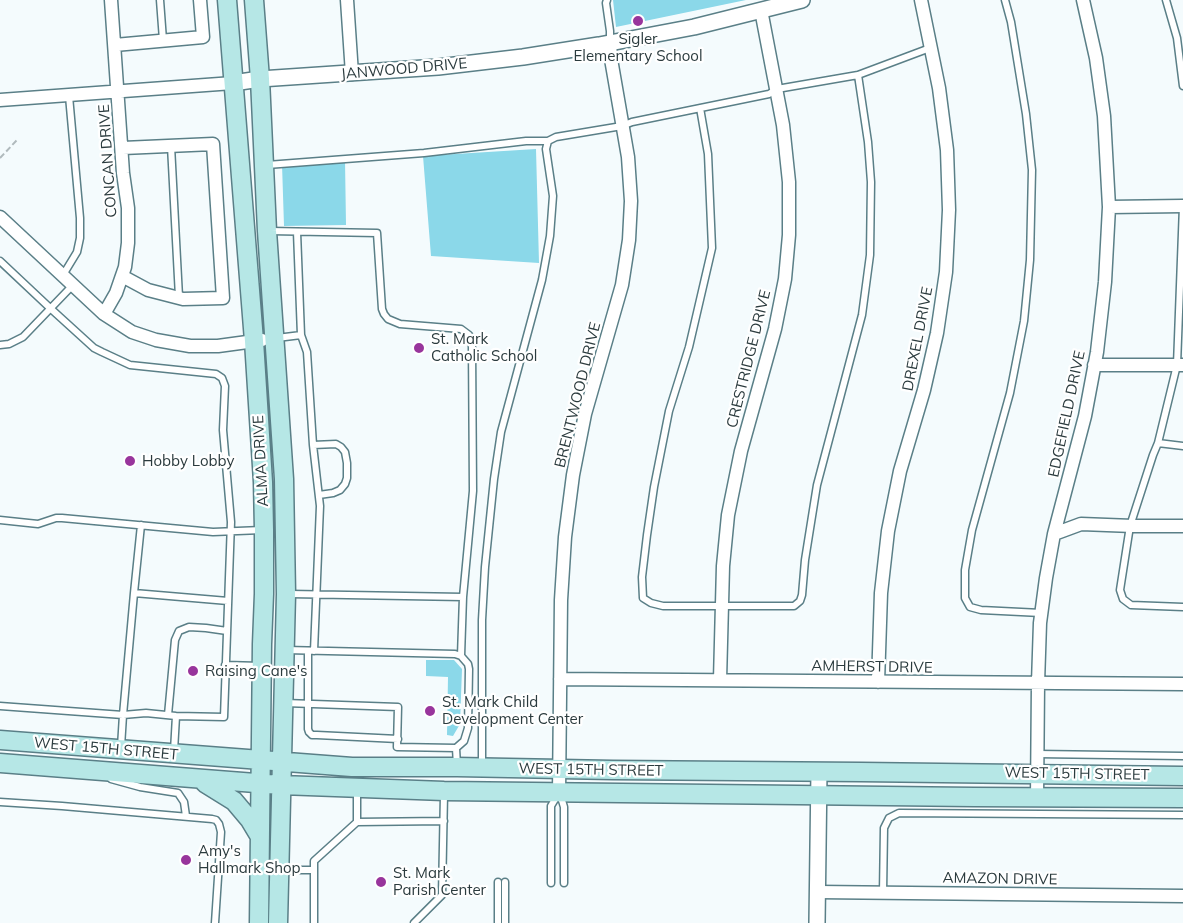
<!DOCTYPE html>
<style>
body{margin:0}
canvas{display:block;background:#f4fbfd}
</style>
<canvas width="1183" height="923"></canvas>
<script>
const g = document.querySelector('canvas').getContext('2d');
g.lineJoin = 'round';
function fillPath(path, color) { g.fillStyle = color; g.fill(path, 'evenodd'); }
const shape = rows => new Path2D(rows.map(r => 'M' + r).join(''));
function trace(path, color, width, dash) { g.strokeStyle = color; g.lineWidth = width; g.lineCap = dash ? 'butt' : 'round'; g.setLineDash(dash || []); g.stroke(path); }
function drawText(font, color, halo, rows, align = 'center') {
  g.font = font + ' Mulish,sans-serif'; g.lineWidth = 4.5; g.setLineDash([]); g.textBaseline = 'middle'; g.strokeStyle = halo; g.fillStyle = color; for (const [text, x, y, turn = 0] of rows) {
    g.save(); g.translate(x, y); g.rotate((+turn || 0) * Math.PI / 180); g.textAlign = isNaN(turn) ? turn : align; if (halo) g.strokeText(text, 0, 0); g.fillText(text, 0, 0); g.restore();
  }
}
const green = shape([
 [613,0,746,0,616,27],
 [536,149,539,263,431,256,423,156],
 [345,160,346,225,284,226,282,164],
 [426,660,454,660,462,669,460,724,453,736,447,735,448,677,426,676]
]);
const path = shape([
 [0,158,17,140]
]);
const service = shape([
 [160,0,163,40],
 [607,0,606,3,610,31,610,41],
 [1005,0,1011,22,1026,114,1032,170,1030,260,1024,321,1010,393,972,530,965,570,965,598,970,607,981,610,1041,613],
 [1166,0,1177,38,1183,86],
 [700,108,708,154,712,248,689,347,669,411,654,487,647,535,642,577,643,598,651,603,663,606,794,606,800,601,802,595,805,560,817,485,862,315,870,255,871,182,868,142,858,75],
 [171,146,179,297],
 [267,165,424,153,526,141,548,141],
 [270,231,377,233,382,309,384,314,388,319,400,324,461,329,469,335,472,346,473,491,463,597],
 [297,232,301,335,307,352,313,445,320,506,314,651],
 [0,261,50,308,94,348,102,352,130,365,216,374,222,378,225,386,223,430,231,522,224,717,176,716,146,713,123,715,134,593,228,601],
 [63,275,77,252,80,238,80,218,69,96],
 [277,338,301,335],
 [0,345,9,344,23,337,72,286],
 [1158,443,1177,365,1183,206],
 [313,445,336,444,341,447,345,452,347,463,347,478,345,484,340,490,333,493,319,495],
 [1183,446,1158,443,1153,455,1130,526,1120,590,1123,599,1131,605,1183,607],
 [0,520,38,524,56,518,62,518,213,532,262,530],
 [134,593,141,525],
 [290,594,463,597,461,656],
 [286,650,455,654,461,656,468,664,469,669,468,728,464,741,456,748,457,766],
 [308,651,308,729,309,732,312,735,317,735,398,739],
 [225,665,261,666],
 [285,703,398,707,397,747,456,748],
 [0,706,123,715,121,747],
 [168,715,175,640,179,631,189,627,206,628,227,631],
 [174,751,176,716],
 [1037,754,1183,756],
 [482,765,482,620,485,567,494,479,501,432,542,280,550,236,553,196,546,149,548,141,556,137,622,126,632,122,769,94,777,89,858,75,930,48],
 [111,779,140,787,178,793,184,802,186,816],
 [560,794,564,807,564,883],
 [0,802,62,806,212,819,216,820,219,824,221,832,215,923],
 [357,822,357,789],
 [283,870,314,870],
 [551,883,551,806,557,796],
 [883,893,884,828,889,818,899,813,1183,815],
 [314,923,314,861,357,822,444,821],
 [414,923,442,895,444,794],
 [498,923,498,882],
 [505,923,505,882]
]);
const minor = shape([
 [347,0,352,74],
 [115,45,203,37,200,0],
 [0,100,233,83],
 [1109,207,1183,206],
 [0,217,104,314,132,332,156,340,190,346,218,346,262,340],
 [122,276,148,290,183,299,223,298,213,144,123,148],
 [104,314,116,293,125,267,128,243,128,208,123,173,111,0],
 [1094,365,1183,365],
 [1054,534,1081,524,1133,526,1183,526],
 [560,679,1183,684],
 [720,680,723,566,728,515,741,451,775,329,785,279,789,235,789,182,783,125,761,10],
 [878,682,881,593,888,531,900,471,924,390,937,333,946,272,949,210,947,150,939,88,921,0],
 [559,793,561,600,565,537,573,475,585,414,622,285,629,240,631,201,628,157,611,59,610,43],
 [1037,798,1038,683,1040,623,1046,578,1054,534,1085,416,1097,352,1105,282,1109,207,1104,116,1096,58,1083,0],
 [818,892,1183,896]
]);
const tertiary = shape([
 [233,83,260,79,438,67,523,57,599,45,694,27,802,0],
 [817,923,819,771]
]);
const secondary = shape([
 [227,0,254,341,263,482,264,530,264,594,262,644,259,923],
 [254,0,260,79,267,231,284,479,286,594,278,923],
 [0,740,352,767,457,767,613,770,861,772,1183,776],
 [0,763,281,785,444,791,974,797,1183,798],
 [205,783,234,801,250,820,259,835]
]);
const markers = [
 [638,21,6,"#98359c"],
 [419,348,6,"#98359c"],
 [130,461,6,"#98359c"],
 [193,671,6,"#98359c"],
 [430,711,6,"#98359c"],
 [186,860,6,"#98359c"],
 [381,882,6,"#98359c"]
];
const poiNames = [
 ["Sigler",638,39,"center"],
 ["Elementary School",638,56,"center"],
 ["St. Mark",431,339],
 ["Catholic School",431,356],
 ["Hobby Lobby",142,461],
 ["Raising Cane's",205,671],
 ["St. Mark Child",442,702],
 ["Development Center",442,719],
 ["Amy's",198,851],
 ["Hallmark Shop",198,868],
 ["St. Mark",393,873],
 ["Parish Center",393,890]
];
const streetNames = [
 ["JANWOOD DRIVE",404,69,-5],
 ["CONCAN DRIVE",108,161,-94],
 ["DREXEL DRIVE",918,339,-79],
 ["CRESTRIDGE DRIVE",749,359,-76],
 ["BRENTWOOD DRIVE",578,395,-76],
 ["EDGEFIELD DRIVE",1067,414,-78],
 ["ALMA DRIVE",261,461,-93],
 ["AMHERST DRIVE",872,667,1],
 ["WEST 15TH STREET",106,749,5],
 ["WEST 15TH STREET",591,770,1],
 ["WEST 15TH STREET",1077,774,1],
 ["AMAZON DRIVE",1000,879,1]
];
fillPath(green, '#8bd8e9');
trace(service, '#5a7f87', 9);
trace(minor, '#5a7f87', 15);
trace(tertiary, '#5a7f87', 18);
trace(secondary, '#5a7f87', 21);
trace(path, '#b0babd', 2, [6, 3]);
trace(service, '#fff', 6);
trace(minor, '#fff', 12);
trace(tertiary, '#fff', 15);
trace(secondary, '#b6e7e6', 18);
for (const [x, y, r, color] of markers) { const dot = new Path2D(); dot.arc(x, y, r, 0, 2 * Math.PI); g.fillStyle = color; g.fill(dot); trace(dot, '#fff', 2); }
drawText('15px', '#2b3b3e', '#fff', poiNames, 'left');
drawText('15px', '#2b3b3e', '#fff', streetNames);
</script>
